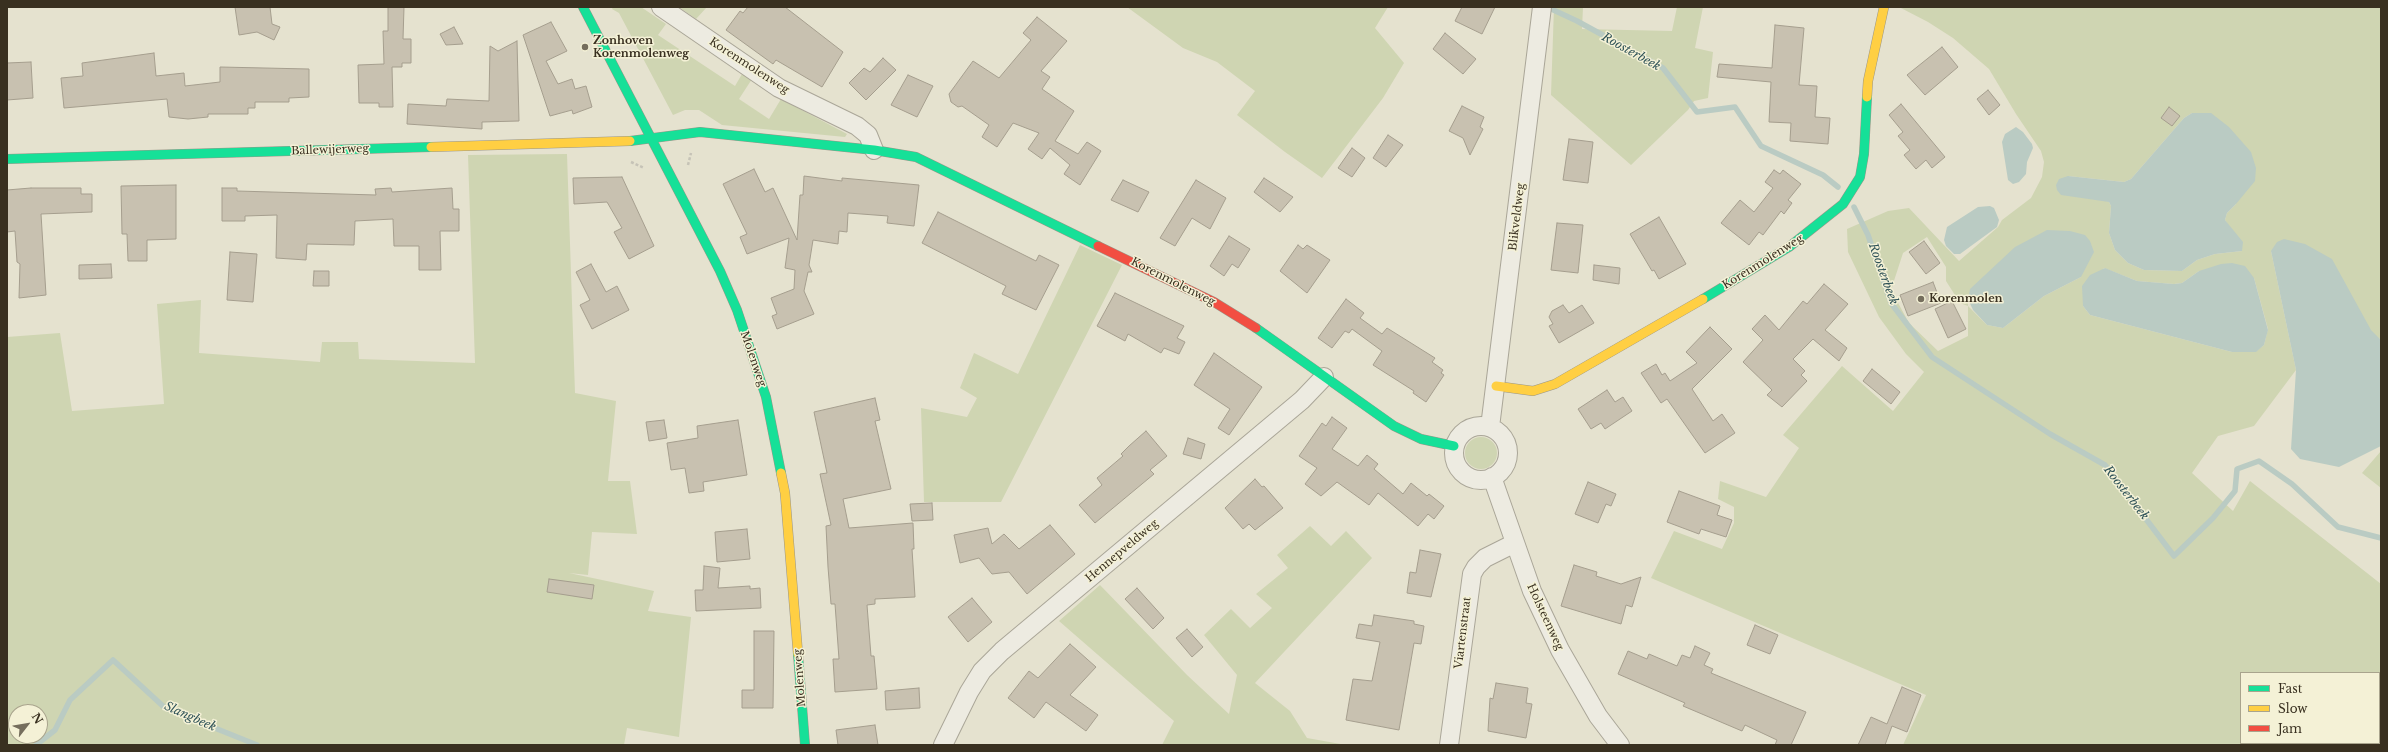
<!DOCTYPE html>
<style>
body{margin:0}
#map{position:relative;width:2388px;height:752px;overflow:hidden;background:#e5e2cf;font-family:"Libre Baskerville",serif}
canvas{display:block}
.frame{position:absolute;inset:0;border:8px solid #393020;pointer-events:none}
.legend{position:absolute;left:2240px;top:672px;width:140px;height:72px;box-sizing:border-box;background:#f4f1d6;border:1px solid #a9a48d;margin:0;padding:5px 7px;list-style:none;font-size:12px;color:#393020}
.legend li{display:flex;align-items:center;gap:8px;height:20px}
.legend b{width:20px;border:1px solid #a9a48d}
.north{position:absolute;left:8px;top:704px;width:40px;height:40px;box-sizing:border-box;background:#f4f1d6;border:1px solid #a9a48d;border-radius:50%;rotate:59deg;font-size:11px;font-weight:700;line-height:16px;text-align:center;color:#393020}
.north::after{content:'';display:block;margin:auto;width:14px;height:18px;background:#756e5d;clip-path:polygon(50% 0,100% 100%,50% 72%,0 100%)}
</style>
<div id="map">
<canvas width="2388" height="752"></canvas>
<div class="frame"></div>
<ul class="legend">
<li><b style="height:5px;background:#16e098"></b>Fast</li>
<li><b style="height:5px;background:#ffcf43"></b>Slow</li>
<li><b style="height:5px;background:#f24e42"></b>Jam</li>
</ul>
<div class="north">N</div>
</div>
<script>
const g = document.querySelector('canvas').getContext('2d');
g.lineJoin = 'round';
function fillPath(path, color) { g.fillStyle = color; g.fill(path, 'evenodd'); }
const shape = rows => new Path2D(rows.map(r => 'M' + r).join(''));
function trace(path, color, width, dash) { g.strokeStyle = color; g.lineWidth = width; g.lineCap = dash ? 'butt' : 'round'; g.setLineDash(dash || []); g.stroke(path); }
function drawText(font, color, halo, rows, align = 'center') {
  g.font = font + ' "Libre Baskerville",serif'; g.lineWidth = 3; g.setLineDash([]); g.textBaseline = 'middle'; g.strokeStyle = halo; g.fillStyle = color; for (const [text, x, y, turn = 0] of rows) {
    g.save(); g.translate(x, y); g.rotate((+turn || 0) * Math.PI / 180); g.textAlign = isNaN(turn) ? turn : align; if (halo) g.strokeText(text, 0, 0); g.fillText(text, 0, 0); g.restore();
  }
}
const green = shape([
 [613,7,641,7,666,24,658,35,735,86,742,74,752,79,739,99,769,119,781,99,847,134,845,137,722,125,699,110,685,110,673,115,619,13,612,9],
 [679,7,707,7,696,19],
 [1127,7,1388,7,1375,28,1404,63,1383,98,1322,178,1285,152,1237,115,1255,91,1217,62,1183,48],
 [1554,7,1583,7,1582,29,1672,31,1677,7,1703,7,1695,48,1713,52,1708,98,1694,101,1688,110,1631,165,1551,95],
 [1899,7,2381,7,2381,340,2271,251,2296,370,2254,426,2218,436,2192,473,2233,511,2250,481,2381,584,2381,745,1903,745,1926,695,1651,578,1674,531,1722,549,1734,523,1734,507,1718,499,1720,481,1766,497,1799,448,1783,435,1842,366,1893,411,1924,372,1906,354,1879,317,1848,252,1847,229,1888,211,1909,208,1959,261,1998,227,2002,220,2031,198,2042,177,2044,162,2041,151,2016,114,1989,69,1953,38,1928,22],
 [2192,113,2236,204,2227,213,2225,220,2242,251,2215,254,2197,260,2182,271,2144,270,2128,263,2115,250,2109,233,2111,206,2109,202,2068,176,2124,182,2131,179,2184,118],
 [1927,237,1946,267,1946,281,1960,303,1968,306,1968,336,1938,351,1909,323,1891,290,1903,253],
 [2104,268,2137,281,2174,284,2182,283,2199,271,2254,278,2268,329,2264,345,2255,352,2232,352,2090,315,2083,306],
 [2081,277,2044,296,2003,328,1987,325,1968,306,1968,299],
 [2241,673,2379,673,2379,743,2241,743],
 [567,154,575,393,616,401,608,481,630,481,637,534,592,532,588,575,569,573,654,591,648,611,691,617,679,737,627,728,624,745,7,745,7,337,60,333,72,411,164,404,157,304,201,300,199,353,320,362,322,342,358,342,359,359,475,363,468,155],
 [16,712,40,712,40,736,16,736],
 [1080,245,1122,265,1001,502,924,502,921,408,967,417,977,398,960,388,974,353,1018,374],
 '1465 453a16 16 0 1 1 32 0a16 16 0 1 1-32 0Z',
 [2381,451,2381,488,2362,473],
 [1310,526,1331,546,1346,531,1372,558,1255,683,1290,711,1307,738,1346,745,1162,745,1174,721,1059,621,1100,585,1187,675,1229,714,1237,675,1204,635,1231,609,1250,628,1272,608,1256,594,1288,568,1277,555]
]);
const water = shape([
 [2192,113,2211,113,2229,127,2251,152,2256,168,2255,181,2236,204,2227,213,2225,220,2243,242,2242,251,2215,254,2197,260,2182,271,2144,270,2128,263,2115,250,2109,233,2111,206,2109,202,2061,195,2057,190,2056,185,2059,179,2068,176,2124,182,2131,179,2184,118],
 [2016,127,2023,132,2032,144,2033,148,2027,162,2026,174,2019,182,2013,184,2008,180,2002,142,2005,134],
 [1990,206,1994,208,1999,220,1997,227,1960,254,1954,254,1946,246,1944,240,1947,227,1978,207],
 [2047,230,2070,231,2085,235,2090,241,2094,252,2081,277,2044,296,2003,328,1987,325,1973,310,1968,299,1970,289,2015,247],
 [2284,239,2305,244,2332,259,2371,330,2381,340,2381,446,2339,467,2300,459,2291,449,2296,370,2271,251,2277,242],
 [2232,263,2245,266,2254,278,2268,330,2264,345,2256,352,2232,352,2090,315,2083,306,2082,286,2090,275,2105,268,2137,281,2174,284,2182,283,2199,271,2221,264]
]);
const stream = shape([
 [1547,7,1577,21,1663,68,1697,112,1735,107,1761,146,1823,175,1838,187],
 [1854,207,1868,235,1891,303,1932,357,2050,434,2105,465,2174,556,2213,518,2235,491,2237,469,2259,461,2292,484,2338,527,2381,538],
 [36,745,55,730,70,700,113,660,165,708,257,745]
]);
const building = shape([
 [235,7,270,7,272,24,280,27,274,40,257,32,239,35,235,7],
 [388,7,404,7,403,39,411,39,411,63,402,63,402,67,392,67,393,107,379,107,379,103,359,103,358,65,384,64,383,31,388,31,388,7],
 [748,7,785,7,843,52,822,87,776,60,773,64,726,30,740,11,743,13,748,7],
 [1462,7,1495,7,1482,34,1455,21,1462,7],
 [1037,17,1067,41,1041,71,1050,77,1042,89,1074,111,1055,141,1078,154,1087,142,1101,151,1080,185,1064,174,1070,165,1050,148,1042,159,1028,149,1039,133,1013,123,997,147,982,137,989,125,962,106,958,107,951,102,949,94,973,61,999,78,1031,40,1023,33,1037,17],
 [551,22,567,51,546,61,558,84,572,79,575,89,586,86,592,107,573,114,572,110,550,116,523,35,551,22],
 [1775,25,1804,28,1799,85,1817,86,1815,117,1830,118,1828,144,1790,141,1791,123,1769,122,1771,82,1717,77,1719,64,1772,68,1775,25],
 [454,27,463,44,446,45,440,34,454,27],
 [1445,33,1476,59,1463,74,1433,49,1445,33],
 [517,41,519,121,482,122,482,129,407,124,408,104,446,106,447,99,489,101,490,46,498,51,517,41],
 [1942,47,1958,67,1925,95,1907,75,1942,47],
 [154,53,156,76,184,73,185,86,220,82,220,67,309,69,309,97,289,98,289,102,255,102,255,108,248,108,248,114,208,114,208,117,188,119,169,117,167,99,64,108,61,78,83,76,82,63,154,53],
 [883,58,896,70,866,100,849,83,864,68,870,72,883,58],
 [31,62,33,98,7,100,7,63,31,62],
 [908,75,933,86,917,117,891,105,908,75],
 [1988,90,2000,105,1989,115,1977,99,1988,90],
 [1901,104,1945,157,1932,168,1926,160,1916,169,1904,155,1910,150,1898,136,1903,132,1889,115,1901,104],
 [1462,106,1484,117,1480,127,1483,129,1470,155,1463,138,1449,131,1462,106],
 [2169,107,2180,116,2172,126,2161,118,2169,107],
 [1388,135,1403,145,1386,167,1373,158,1388,135],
 [1569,139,1593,142,1588,183,1563,180,1569,139],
 [1352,148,1365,158,1352,177,1338,168,1352,148],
 [754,169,765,192,773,188,797,240,800,195,803,195,804,176,842,181,842,178,919,185,914,226,887,223,888,216,848,213,847,232,839,231,838,244,813,240,809,265,812,272,808,272,804,291,814,314,777,329,772,316,777,314,771,298,794,289,795,270,785,268,789,238,747,254,740,237,747,234,723,184,754,169],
 [1774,170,1780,174,1783,170,1801,184,1788,200,1792,203,1784,214,1781,211,1763,235,1759,232,1749,245,1721,223,1740,200,1754,212,1773,188,1765,182,1774,170],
 [622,177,654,246,629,259,614,232,622,228,607,202,574,204,573,178,622,177],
 [1264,178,1293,197,1280,212,1254,192,1264,178],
 [1123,180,1149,192,1138,212,1111,200,1123,180],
 [1196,180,1226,198,1210,229,1192,218,1175,246,1160,238,1196,180],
 [176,185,176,239,147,240,147,261,128,261,127,234,122,234,121,186,176,185],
 [31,188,81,188,81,194,92,194,92,212,41,214,46,295,19,298,20,264,17,262,15,231,7,232,7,190,31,188],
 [222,188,237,188,237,191,376,195,375,189,391,188,392,192,452,188,453,209,459,209,459,231,440,231,441,270,419,270,419,246,394,246,393,219,355,221,354,245,307,244,306,260,276,258,277,215,245,216,245,221,222,221,222,188],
 [938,212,1036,261,1039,255,1059,265,1036,310,1002,294,1006,286,922,243,938,212],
 [1659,217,1686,264,1659,279,1654,270,1652,271,1630,234,1659,217],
 [1557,223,1583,225,1578,273,1551,270,1557,223],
 [1229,236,1250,249,1238,268,1232,264,1224,276,1210,266,1229,236],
 [1924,241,1940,263,1926,274,1909,252,1924,241],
 [1298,245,1303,249,1307,245,1330,260,1307,293,1280,271,1298,245],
 [230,252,257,254,253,302,227,300,230,252],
 [111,264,112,278,79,279,79,265,111,264],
 [591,264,606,292,617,286,629,310,592,329,580,305,590,300,576,272,591,264],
 [1594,265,1620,268,1619,284,1593,280,1594,265],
 [314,271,329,271,329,286,313,286,314,271],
 [1933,282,1941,303,1908,316,1900,295,1933,282],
 [1824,284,1848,304,1825,330,1847,348,1839,361,1813,339,1793,359,1805,371,1801,375,1807,381,1782,407,1767,395,1772,390,1743,362,1763,340,1752,329,1765,315,1779,330,1803,301,1807,304,1824,284],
 [1115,293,1184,326,1177,338,1185,342,1179,354,1164,348,1161,353,1128,334,1125,341,1097,326,1115,293],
 [1346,299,1364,313,1360,318,1382,334,1387,328,1435,358,1432,362,1443,370,1441,373,1444,375,1426,402,1413,393,1414,391,1373,365,1382,351,1352,329,1349,333,1345,331,1332,348,1318,338,1346,299],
 [1952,301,1966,329,1948,338,1935,309,1952,301],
 [1563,305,1569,313,1582,305,1594,323,1559,343,1549,326,1553,324,1549,317,1552,311,1563,305],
 [1710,327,1732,349,1692,389,1713,421,1722,414,1735,433,1705,453,1667,399,1661,403,1641,373,1656,364,1662,375,1665,373,1670,381,1697,363,1686,352,1710,327],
 [1214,353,1262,387,1229,435,1218,428,1230,409,1194,385,1214,353],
 [1872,369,1900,392,1891,404,1863,381,1872,369],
 [1607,390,1615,402,1623,397,1632,411,1605,429,1601,423,1591,429,1578,409,1607,390],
 [875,398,880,420,875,421,891,489,843,499,849,528,913,523,914,549,912,549,915,597,875,599,875,604,867,605,871,656,874,656,877,689,835,692,833,659,839,659,835,604,831,604,828,567,826,526,831,525,820,474,827,473,814,412,875,398],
 [1332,417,1347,428,1332,449,1358,466,1367,455,1378,464,1374,469,1403,494,1411,483,1427,496,1429,494,1444,506,1434,519,1428,514,1418,526,1378,493,1369,505,1337,482,1321,496,1305,484,1317,468,1299,456,1322,423,1326,426,1332,417],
 [664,420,667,438,649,441,646,422,664,420],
 [738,420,747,475,703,482,704,491,689,493,685,468,671,470,667,443,698,438,697,426,738,420],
 [1146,431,1167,456,1150,470,1154,474,1095,523,1079,505,1102,485,1097,478,1123,456,1121,454,1129,446,1146,431],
 [1188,438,1205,444,1201,459,1183,454,1188,438],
 [1255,479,1262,487,1264,486,1283,508,1255,530,1249,524,1243,529,1225,508,1255,479],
 [1588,482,1616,494,1611,506,1606,504,1598,523,1575,514,1588,482],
 [1679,491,1720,506,1717,515,1732,520,1726,537,1701,529,1699,534,1667,522,1679,491],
 [932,503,933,520,912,521,910,504,932,503],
 [1050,525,1075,554,1027,594,1009,572,992,574,979,558,960,563,954,535,988,528,992,544,1004,534,1019,549,1050,525],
 [747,529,750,559,717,562,715,532,747,529],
 [1420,550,1441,554,1431,597,1407,593,1410,572,1416,573,1420,550],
 [1574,565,1597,572,1596,576,1621,584,1641,577,1632,607,1626,605,1621,624,1561,606,1574,565],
 [704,566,720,568,718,588,750,586,750,589,760,588,761,608,696,611,695,590,703,590,704,566],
 [549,579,594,585,592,599,547,592,549,579],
 [1137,588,1164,618,1153,629,1125,599,1137,588],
 [972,598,992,622,968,642,948,617,972,598],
 [1374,615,1414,621,1414,624,1424,626,1421,644,1414,643,1399,730,1346,720,1353,679,1372,681,1380,642,1356,638,1359,624,1372,626,1374,615],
 [1755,625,1778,635,1770,654,1747,645,1755,625],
 [1187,629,1203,647,1192,657,1176,638,1187,629],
 [754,631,774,631,773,708,742,708,742,690,754,690,754,631],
 [1070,644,1096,667,1070,695,1098,715,1086,731,1046,702,1034,718,1008,698,1029,671,1038,678,1070,644],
 [1695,646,1710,653,1704,665,1713,669,1711,673,1806,712,1791,745,1775,745,1777,740,1745,725,1742,731,1683,706,1685,703,1618,674,1628,651,1647,659,1649,654,1677,666,1682,655,1690,658,1695,646],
 [1496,683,1528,688,1526,703,1532,704,1526,738,1488,731,1490,698,1493,699,1496,683],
 [1902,687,1921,695,1907,732,1892,726,1885,745,1858,745,1871,717,1887,724,1902,687],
 [919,688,920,708,886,710,885,691,919,688],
 [875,725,878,745,838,745,836,730,875,725]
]);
const path = shape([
 [631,162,644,168],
 [688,165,691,153]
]);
const street = shape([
 [661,7,779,88,857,126,868,135,874,150],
 '1454 453a27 27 0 1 1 54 0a27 27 0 1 1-54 0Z',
 [1490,427,1542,7],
 [1492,477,1532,591,1560,650,1598,716,1620,745],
 [943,745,969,692,982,671,1002,651,1302,400,1324,377],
 [1449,745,1472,574,1476,567,1485,558,1513,544]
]);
const fast = shape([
 [583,7,720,271,737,310,766,397,781,473],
 [630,141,700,132,874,150,916,157,1098,246],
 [7,159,431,147],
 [1703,299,1789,247,1843,204,1860,177,1864,154,1867,97],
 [1256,328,1394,426,1421,439,1454,446],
 [798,654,805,745]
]);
const slow = shape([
 [1867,97,1868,81,1884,7],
 [431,147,630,141],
 [1496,386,1533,391,1555,384,1703,299],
 [781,473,785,493,798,654]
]);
const jam = shape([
 [1098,246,1214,302,1256,328]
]);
const markers = [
 [585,47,4,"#756e5d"],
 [1921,299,4,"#756e5d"]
];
const poiNames = [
 ["Zonhoven",593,41],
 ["Korenmolenweg",593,54],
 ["Korenmolen",1929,299]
];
const streetNames = [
 ["Korenmolenweg",749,66,33],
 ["Ballewijerweg",330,150,-2],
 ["Blikveldweg",1517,217,-83],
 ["Korenmolenweg",1763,262,-32],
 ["Korenmolenweg",1173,282,27],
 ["Molenweg",753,359,71],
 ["Hennepveldweg",1122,551,-40],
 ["Holsteenweg",1545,617,65],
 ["Viartenstraat",1463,633,-83],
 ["Molenweg",800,678,-94]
];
const waterNames = [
 ["Roosterbeek",1631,52,29],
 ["Roosterbeek",1883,274,70],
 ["Roosterbeek",2126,493,52],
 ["Slangbeek",190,717,24]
];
fillPath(green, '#cfd5b2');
fillPath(water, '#bacbc3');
trace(stream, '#bacbc3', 5.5);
fillPath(building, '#c8c1b0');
trace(building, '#a59e8e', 1);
trace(street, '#aaa698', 20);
trace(fast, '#9a9688', 10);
trace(slow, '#9a9688', 10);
trace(jam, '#9a9688', 10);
trace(path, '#c6c3b7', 2.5, [3, 2]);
trace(street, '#edebe1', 18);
trace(fast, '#16e098', 9);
trace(slow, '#ffcf43', 9);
trace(jam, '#f24e42', 9);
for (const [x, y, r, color] of markers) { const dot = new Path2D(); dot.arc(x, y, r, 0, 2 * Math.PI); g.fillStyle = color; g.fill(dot); trace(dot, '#f4f1d6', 1.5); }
drawText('bold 11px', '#393020', '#f4f1d6', poiNames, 'left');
drawText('11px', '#393020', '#f4f1d6', streetNames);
drawText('italic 12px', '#305358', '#f4f1d6', waterNames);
</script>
